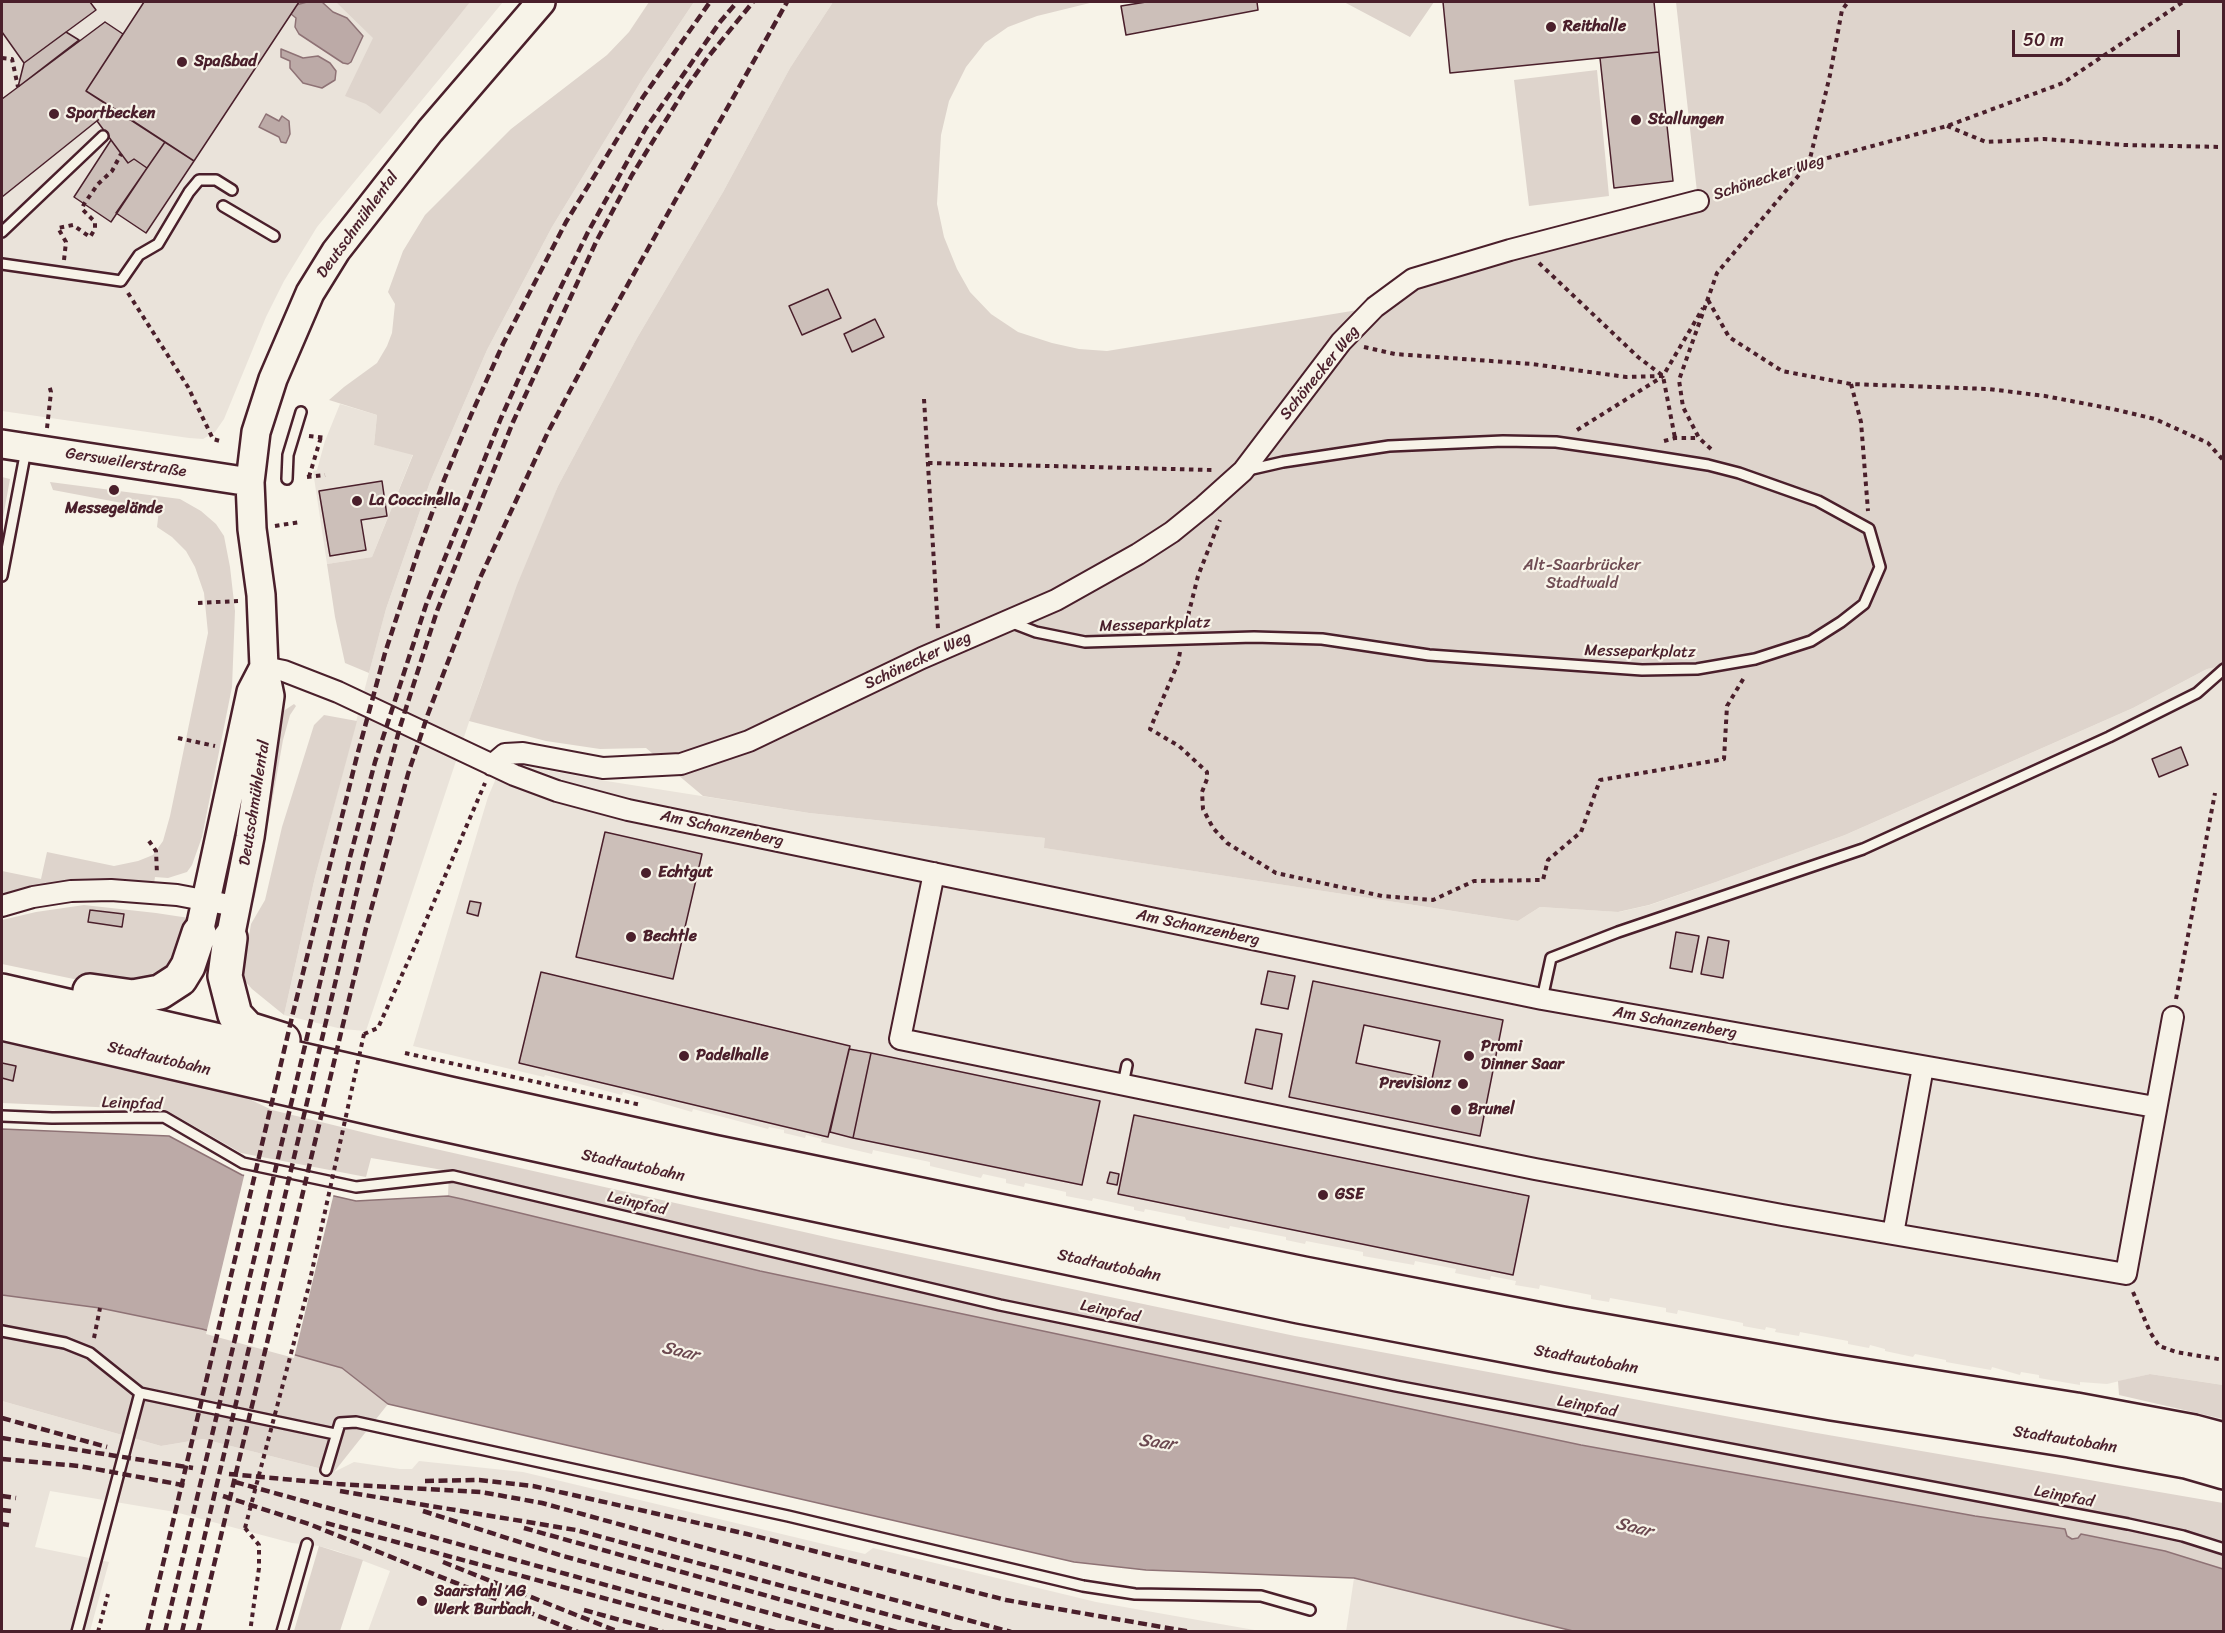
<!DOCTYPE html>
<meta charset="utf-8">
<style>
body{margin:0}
#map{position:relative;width:2225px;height:1633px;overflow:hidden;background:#f7f3e8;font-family:Sriracha,sans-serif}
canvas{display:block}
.frame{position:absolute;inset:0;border:3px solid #4a1f2b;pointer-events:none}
.scale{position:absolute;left:2012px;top:30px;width:168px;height:27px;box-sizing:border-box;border:3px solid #4a1f2b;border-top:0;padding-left:8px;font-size:18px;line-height:21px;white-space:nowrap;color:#4a1f2b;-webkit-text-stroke:4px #f7f3e8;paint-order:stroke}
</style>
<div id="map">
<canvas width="2225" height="1633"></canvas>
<div class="frame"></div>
<div class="scale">50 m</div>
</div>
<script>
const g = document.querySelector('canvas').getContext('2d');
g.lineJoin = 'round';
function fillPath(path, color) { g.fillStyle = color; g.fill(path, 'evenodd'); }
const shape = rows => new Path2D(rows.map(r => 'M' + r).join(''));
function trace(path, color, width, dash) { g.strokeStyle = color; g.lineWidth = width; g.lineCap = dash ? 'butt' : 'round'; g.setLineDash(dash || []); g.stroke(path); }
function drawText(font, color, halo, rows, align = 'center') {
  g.font = font + ' Sriracha,sans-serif'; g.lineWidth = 4.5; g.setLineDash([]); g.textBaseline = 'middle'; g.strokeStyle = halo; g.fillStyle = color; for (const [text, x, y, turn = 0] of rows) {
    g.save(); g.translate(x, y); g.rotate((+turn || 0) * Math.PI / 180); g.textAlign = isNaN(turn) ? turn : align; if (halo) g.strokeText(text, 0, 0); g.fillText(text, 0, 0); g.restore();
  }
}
const built = shape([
 [2,2,503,2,317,227,284,281,266,317,224,419,215,432,203,439,189,438,2,411],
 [694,2,833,2,790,68,723,192,637,338,558,486,481,686,366,1031,342,1029,284,1015,315,877,375,650,386,609,430,482,487,350,552,227,643,78],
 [340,404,377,415,374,445,413,454,372,557,327,564,313,471,317,470,325,441],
 [2223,666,2223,1385,2150,1374,2107,1384,2080,1382,2080,1385,2039,1378,2039,1375,2021,1372,2020,1375,1992,1367,1991,1370,1946,1362,1946,1360,1915,1354,1913,1357,1885,1351,1885,1349,1870,1345,1869,1348,1848,1344,1848,1341,1800,1332,1799,1336,1775,1332,1776,1329,1766,1327,1765,1330,1743,1326,1743,1323,1678,1310,1677,1314,1666,1312,1666,1308,1610,1298,1609,1302,1591,1299,1591,1295,1540,1285,1539,1289,1515,1285,1516,1281,1491,1276,1490,1280,1455,1273,1456,1269,1415,1261,1414,1265,1363,1256,1363,1252,1306,1241,1305,1244,1286,1240,1286,1237,1230,1226,1229,1229,1186,1220,1185,1217,1145,1209,1144,1212,1134,1210,1134,1207,1093,1198,1092,1201,1066,1196,1066,1192,1025,1183,1024,1187,1006,1183,1006,1179,983,1174,981,1178,930,1166,930,1162,873,1150,872,1154,821,1142,822,1139,806,1135,805,1138,784,1133,784,1130,769,1127,768,1129,693,1109,692,1112,623,1092,622,1095,545,1075,544,1077,413,1046,488,797,503,762,600,780,809,813,1046,838,1045,848,1518,921,1540,907,1619,912,1650,905,1716,882,1845,835,2133,708,2207,669],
 [2,1401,161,1446,203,1439,334,1472,354,1462,400,1469,412,1469,419,1461,523,1472,865,1554,873,1548,1096,1602,1260,1631,368,1631,390,1571,337,1551,319,1546,292,1543,175,1512,50,1491,35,1547,109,1562,90,1631,2,1631],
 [1354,1578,1573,1631,1346,1632]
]);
const green = shape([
 [336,2,470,2,380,114,366,104,345,96,373,38],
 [649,2,694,2,643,78,552,227,487,350,430,482,386,609,369,673,345,663,335,617,327,564,372,557,413,455,374,445,377,415,329,400,344,387,377,363,387,346,392,333,395,304,388,292,403,251,425,215,511,129,607,55,629,32],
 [833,2,1094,2,1037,16,1008,27,985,43,966,67,949,101,941,135,937,204,944,237,957,269,970,292,991,314,1018,332,1052,343,1079,349,1107,351,1364,309,1411,275,1698,201,1676,2,2223,2,2223,666,2207,669,2133,708,1845,835,1716,882,1649,905,1618,912,1540,907,1518,921,1044,848,1045,838,809,813,703,796,646,748,600,749,546,741,469,721,517,585,558,486,637,338,723,192,790,68],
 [1344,2,1434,2,1410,37],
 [1597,70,1609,196,1529,206,1514,80],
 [2,477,10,479,2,523],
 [50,482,180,499,201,511,216,524,224,536,230,567,235,611,232,687,202,837,192,865,187,872,168,878,155,877,154,884,71,881,31,887,2,895,2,871,41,879,47,852,114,866,138,861,153,855,163,841,170,816,208,633,204,593,195,567,186,551,172,537,157,527,159,510,53,490],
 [294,704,296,706,290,715,283,740,268,824,265,831,261,832,279,720,282,712],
 [324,715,357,721,315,877,284,1015,252,989,244,980,244,964,251,924,265,900,282,827,314,725],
 [260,845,265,846,255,896,250,911],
 [84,905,156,913,189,918,180,958,148,984,88,982,2,964,2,920,36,912],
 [2,1041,245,1097,272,1110,378,1136,835,1239,1295,1336,1811,1432,2223,1503,2223,1569,2165,1551,2082,1534,2078,1538,2072,1539,2067,1536,2065,1529,1975,1516,1581,1445,760,1271,448,1196,449,1171,371,1158,366,1177,241,1153,166,1110,2,1103],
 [2,1295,100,1308,202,1329,342,1368,388,1404,334,1472,203,1439,161,1446,2,1401],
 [2150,1374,2223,1385,2223,1419,2119,1395,2118,1381],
 [319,1546,363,1560,340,1631,294,1631]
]);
const water = shape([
 [307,2,322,2,333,12,347,18,363,36,351,62,348,64,343,63,299,34,295,27,296,18,291,14,296,5,307,2],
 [281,49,303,58,318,56,330,63,336,71,335,80,322,88,303,83,290,68,290,61,281,57,281,49],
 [266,114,279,121,282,116,289,121,290,134,286,143,281,142,279,137,259,127,266,114],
 [2,1129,169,1136,242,1175,356,1201,448,1196,462,1199,760,1271,1581,1445,1975,1516,2065,1529,2067,1536,2072,1539,2078,1538,2081,1534,2165,1551,2223,1569,2223,1631,1573,1631,1354,1578,1146,1570,1074,1562,388,1404,342,1368,202,1329,100,1308,2,1295,2,1129]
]);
const pier = shape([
 [245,1172,334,1193,294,1358,206,1334]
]);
const building = shape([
 [2,2,90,2,96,10,24,63,2,32,2,2],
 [144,2,299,2,194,161,86,91,144,2],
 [1146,2,1257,2,1258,10,1126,35,1121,6,1146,2],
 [1443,2,1654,2,1659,52,1450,73,1443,2],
 [105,22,123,34,86,91,113,108,2,197,2,99,105,22],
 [66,32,79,40,18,87,24,63,66,32],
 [1659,52,1673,181,1614,188,1600,58,1659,52],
 [113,108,165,142,147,168,134,159,128,163,97,121,113,108],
 [111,140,128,163,134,159,147,168,111,222,74,197,111,140],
 [165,142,194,161,146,233,116,213,165,142],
 [828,289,841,318,802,335,789,306,828,289],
 [875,319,884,337,852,352,844,334,875,319],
 [382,481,387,516,361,520,366,550,330,556,319,491,382,481],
 [2181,747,2188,765,2159,777,2152,759,2181,747],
 [605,832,702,854,673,979,576,957,605,832],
 [470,901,481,903,478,916,467,913,470,901],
 [90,910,124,914,122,927,88,922,90,910],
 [1676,932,1699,936,1692,972,1670,968,1676,932],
 [1708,937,1729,941,1723,978,1701,974,1708,937],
 [1268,971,1295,976,1288,1009,1261,1004,1268,971],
 [541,972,850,1046,828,1137,519,1063,541,972],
 [1313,981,1503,1020,1480,1136,1289,1097,1313,981],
 [1364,1025,1440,1041,1432,1079,1356,1063,1364,1025],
 [1256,1029,1282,1034,1272,1089,1245,1083,1256,1029],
 [849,1049,871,1053,853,1138,830,1132,849,1049],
 [871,1053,1100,1101,1082,1185,853,1138,871,1053],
 [2,1063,16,1066,13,1081,2,1078,2,1063],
 [1134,1115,1529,1196,1513,1275,1118,1194,1134,1115],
 [1110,1172,1119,1174,1117,1185,1107,1183,1110,1172]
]);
const path = shape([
 [2,58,12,59,18,87],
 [1947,126,1986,142,2044,139,2125,145,2224,147],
 [1716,195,1809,163,1947,126,2063,83,2183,2],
 [64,260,66,242,58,228,73,225,90,237,95,229,95,222,82,209,84,204,98,184,112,171,121,154],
 [1539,263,1638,357,1663,376,1675,438],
 [128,293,188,387,213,439,220,441],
 [1708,300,1729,337,1782,371,1851,384,1989,389,2045,396,2113,409,2155,419,2208,443,2224,461],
 [1364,347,1395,354,1532,364,1626,377,1663,376,1703,308],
 [1851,384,1861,422,1868,511],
 [924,399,938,629],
 [47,428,51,392,49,385],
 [1577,430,1662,377],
 [309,436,326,438],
 [1664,441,1675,438,1698,438],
 [1711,449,1699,438,1683,407,1679,380,1717,273,1809,163,1830,75,1842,10,1848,2],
 [928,463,1212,470],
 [307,477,325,475],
 [309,477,321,437],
 [275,526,300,522],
 [198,603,238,601],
 [1186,624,1198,576,1220,520],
 [1180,652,1178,663,1150,729,1179,746,1207,772,1207,779,1202,792,1203,809,1213,828,1227,843,1276,873,1382,896,1433,900,1474,881,1543,880,1548,860,1581,832,1600,780,1724,759,1727,706,1745,676],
 [178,738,215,746],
 [149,841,156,851,157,874],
 [2176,999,2215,793],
 [364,1034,378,1028,415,946,485,783],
 [405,1053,641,1105],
 [2133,1292,2150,1332,2159,1346,2176,1352,2224,1360],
 [94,1338,100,1308],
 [245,1528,259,1545,259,1568,250,1632],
 [98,1632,108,1594]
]);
const lane = shape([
 [223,206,274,236],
 [2,232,103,136],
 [2,264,121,281,139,255,158,244,189,192,199,180,216,180,232,190],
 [287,479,288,455,301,412],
 [2,576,26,450],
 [1010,622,1036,632,1085,642,1254,637,1322,639,1429,655,1642,670,1697,669,1755,659,1811,641,1841,622,1864,604,1880,567,1869,529,1818,501,1739,473,1708,465,1626,452,1556,442,1503,441,1389,446,1283,462,1248,470],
 [1542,999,1551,958,1618,932,1863,849,2109,737,2197,693,2224,669],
 [1123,1084,1127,1065],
 [2,1116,52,1118,164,1117,243,1163,356,1187,453,1176,1000,1305,1396,1386,2128,1524,2183,1536,2224,1549],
 [2,1331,65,1343,90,1353,140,1393,335,1434],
 [326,1470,340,1423,356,1422,788,1516,1083,1586,1135,1594,1261,1596,1310,1610],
 [77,1632,140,1393],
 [282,1632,307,1544]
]);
const street = shape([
 [264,667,284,671,338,692,514,775,557,791,628,810,1542,999,2155,1107],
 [492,765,505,754,523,753,603,768,681,764,749,741,922,658,1056,600,1138,554,1172,532,1204,506,1243,471,1341,342,1375,307,1413,279,1510,250,1698,201],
 [934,873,900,1039,1535,1169,1782,1215,2126,1274,2173,1017],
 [2,906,33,897,71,891,111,890,177,895,235,906],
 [1893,1234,1923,1067]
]);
const secondary = shape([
 [2,444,250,482],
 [199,933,251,692,264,667],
 [230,938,250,837,270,696,264,667,261,595,252,529,250,482,256,432,273,379,310,293,336,251,430,131,541,2]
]);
const highway = shape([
 [230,938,225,976,235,1015,248,1029,283,1040],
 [2,991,450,1094,713,1152,1304,1274,1562,1324,1837,1372,2076,1410,2194,1432,2224,1440],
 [90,991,133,997,160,992,180,979,188,966,199,933],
 [2,1023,416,1118,704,1181,1299,1306,1557,1355,1832,1403,2070,1440,2186,1461,2224,1472]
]);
const rail = shape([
 [2,1418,107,1447],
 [2,1438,193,1468],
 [2,1459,79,1466,188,1486],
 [229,1474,338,1484,481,1492,542,1503,1011,1632],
 [425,1481,479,1480,533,1486,747,1534,1006,1600,1191,1632],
 [235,1482,775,1632],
 [340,1491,576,1530,952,1632],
 [2,1496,16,1498],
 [223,1496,309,1524,578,1632],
 [2,1510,11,1511],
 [423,1511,563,1556,838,1632],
 [326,1523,729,1632],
 [2,1524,9,1525],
 [524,1528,897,1632],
 [443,1562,619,1632],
 [584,1610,663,1632],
 [147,1632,292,1017,357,756,385,653,419,549,444,480,471,415,503,344,566,222,643,97,710,2],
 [165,1632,350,857,375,762,426,605,501,418,551,307,588,232,646,128,720,22,737,2],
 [182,1632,363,865,400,727,437,611,513,422,597,240,632,175,684,91,708,57,753,2],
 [198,1632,366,928,408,774,428,714,480,578,548,432,605,325,787,2]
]);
const pathBridge = shape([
 [245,1528,308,1289,364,1034]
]);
const markers = [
 [1551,27,6,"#4a1f2b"],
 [182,62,6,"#4a1f2b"],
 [54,114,6,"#4a1f2b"],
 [1636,120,6,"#4a1f2b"],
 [114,490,6,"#4a1f2b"],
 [357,501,6,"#4a1f2b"],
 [646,873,6,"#4a1f2b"],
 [631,937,6,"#4a1f2b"],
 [684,1056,6,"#4a1f2b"],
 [1469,1056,6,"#4a1f2b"],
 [1463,1084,6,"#4a1f2b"],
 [1456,1110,6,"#4a1f2b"],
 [1323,1195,6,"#4a1f2b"],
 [422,1601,6,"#4a1f2b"]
];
const poiNames = [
 ["Reithalle",1563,27],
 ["Spaßbad",194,62],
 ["Sportbecken",66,114],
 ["Stallungen",1648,120],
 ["La Coccinella",369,501],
 ["Messegelände",114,509,"center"],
 ["Echtgut",658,873],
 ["Bechtle",643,937],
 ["Promi",1481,1047],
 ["Dinner Saar",1481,1065],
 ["Padelhalle",696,1056],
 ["Previsionz",1451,1084,"right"],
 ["Brunel",1468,1110],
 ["GSE",1335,1195],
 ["Saarstahl AG",434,1592],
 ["Werk Burbach",434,1610]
];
const streetNames = [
 ["Schönecker Weg",1769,178,-18],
 ["Deutschmühlental",358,225,-54],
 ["Schönecker Weg",1320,373,-51],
 ["Gersweilerstraße",126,463,9],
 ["Messeparkplatz",1155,625,-2],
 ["Messeparkplatz",1640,652,1],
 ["Schönecker Weg",918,661,-25],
 ["Deutschmühlental",255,803,-81],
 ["Am Schanzenberg",722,829,12],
 ["Am Schanzenberg",1198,928,12],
 ["Am Schanzenberg",1675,1023,10],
 ["Stadtautobahn",159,1059,13],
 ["Leinpfad",132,1104,2],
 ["Stadtautobahn",633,1166,12],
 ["Leinpfad",637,1204,13],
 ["Stadtautobahn",1109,1266,12],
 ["Leinpfad",1110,1312,12],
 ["Stadtautobahn",1586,1360,10],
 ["Leinpfad",1587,1407,11],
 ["Stadtautobahn",2065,1440,9],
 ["Leinpfad",2064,1497,11]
];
const parkNames = [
 ["Alt-Saarbrücker",1582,566],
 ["Stadtwald",1582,584]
];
const waterNames = [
 ["Saar",680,1352,13],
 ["Saar",1157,1443,7],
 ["Saar",1634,1528,14]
];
fillPath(built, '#eae3da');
fillPath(green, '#ded4cc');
fillPath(water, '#bcaaa7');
trace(water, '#8e7275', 1.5);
fillPath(pier, '#f7f3e8');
fillPath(building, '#ccbfb9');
trace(building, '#4a1f2b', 1.5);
trace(lane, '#4a1f2b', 14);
trace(street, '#4a1f2b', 24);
trace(secondary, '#4a1f2b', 32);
trace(highway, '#4a1f2b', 38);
trace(path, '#4a1f2b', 4, [4.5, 4.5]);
trace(lane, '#f7f3e8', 9);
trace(street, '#f7f3e8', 20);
trace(secondary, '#f7f3e8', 27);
trace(highway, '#f7f3e8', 33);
trace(rail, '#4a1f2b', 4.5, [9, 4.5]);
trace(pathBridge, '#4a1f2b', 4, [4.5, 4.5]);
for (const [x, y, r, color] of markers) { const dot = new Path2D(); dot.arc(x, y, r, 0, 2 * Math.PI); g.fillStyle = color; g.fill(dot); trace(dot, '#f7f3e8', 2); }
drawText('bold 16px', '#4a1f2b', '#f7f3e8', poiNames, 'left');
drawText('16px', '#4a1f2b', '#f7f3e8', streetNames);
drawText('16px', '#6f4c53', '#f7f3e8', parkNames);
drawText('italic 18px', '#6c4950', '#f7f3e8', waterNames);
</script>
